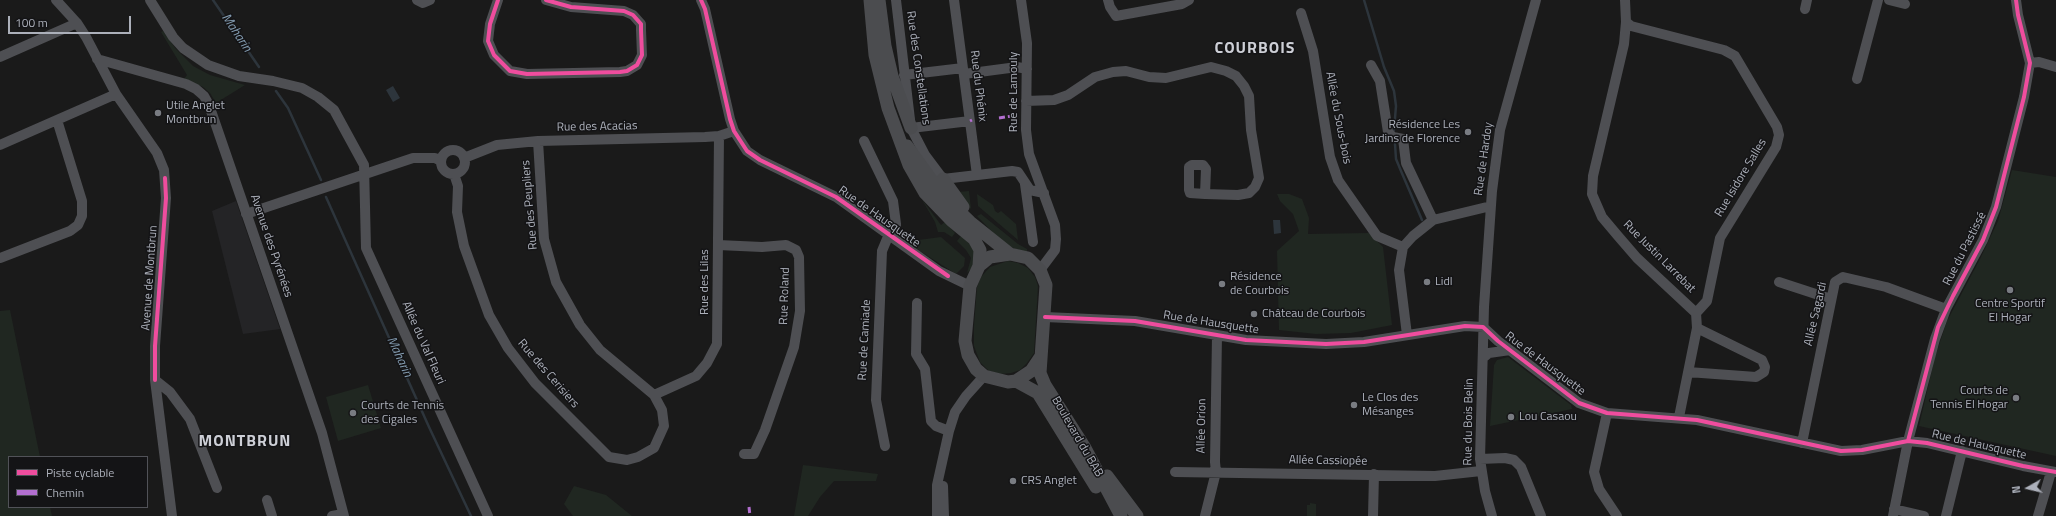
<!DOCTYPE html>
<meta charset="utf-8">
<style>
body{margin:0}
#map{position:relative;width:2056px;height:516px;overflow:hidden;background:#1a1a1a;font-family:"Titillium Web",sans-serif}
canvas{display:block}
.legend{position:absolute;left:8px;top:456px;width:140px;height:52px;box-sizing:border-box;background:#141416;border:1px solid #515258;margin:0;padding:5px 7px;list-style:none;font-size:12px;color:#acb0ba}
.legend li{display:flex;align-items:center;gap:8px;height:20px}
.legend b{width:20px;border:1px solid #515258}
.north{position:absolute;left:2008px;top:468px;width:40px;height:40px;-webkit-text-stroke:3px #141416;paint-order:stroke;rotate:262deg;font-size:11px;font-weight:700;line-height:16px;text-align:center;color:#acb0ba}
.north::after{content:'';display:block;margin:auto;width:14px;height:18px;background:#acb0ba;clip-path:polygon(50% 0,100% 100%,50% 72%,0 100%)}
.scale{position:absolute;left:8px;top:16px;width:123px;height:18px;box-sizing:border-box;border:2px solid #acb0ba;border-top:0;padding-left:5px;font-size:12px;line-height:14px;white-space:nowrap;color:#acb0ba;-webkit-text-stroke:3px #141416;paint-order:stroke}
</style>
<div id="map">
<canvas width="2056" height="516"></canvas>
<ul class="legend">
<li><b style="height:5px;background:#ef4d9e"></b>Piste cyclable</li>
<li><b style="height:5px;background:#b36fd0"></b>Chemin</li>
</ul>
<div class="north">N</div>
<div class="scale">100 m</div>
</div>
<script>
const g = document.querySelector('canvas').getContext('2d');
g.lineJoin = 'round';
function fillPath(path, color) { g.fillStyle = color; g.fill(path, 'evenodd'); }
const shape = rows => new Path2D(rows.map(r => 'M' + r).join(''));
function trace(path, color, width, dash) { g.strokeStyle = color; g.lineWidth = width; g.lineCap = dash ? 'butt' : 'round'; g.setLineDash(dash || []); g.stroke(path); }
function drawText(font, color, halo, rows, align = 'center') {
  g.font = font + ' "Titillium Web",sans-serif'; g.lineWidth = 3; g.setLineDash([]); g.textBaseline = 'middle'; g.strokeStyle = halo; g.fillStyle = color; for (const [text, x, y, turn = 0] of rows) {
    g.save(); g.translate(x, y); g.rotate((+turn || 0) * Math.PI / 180); g.textAlign = isNaN(turn) ? turn : align; if (halo) g.strokeText(text, 0, 0); g.fillText(text, 0, 0); g.restore();
  }
}
const built = shape([
 [236,201,280,329,243,334,212,211]
]);
const green = shape([
 [163,31,176,49,193,66,210,75,245,85,216,103,210,93,203,87,184,79,187,75,161,32],
 [2012,170,2056,177,2056,456,1919,426,1935,357,1947,321,1980,259,1998,221],
 [969,191,971,209,957,192],
 [977,194,993,205,995,211,998,213,1001,211,1016,224,1018,240,978,206],
 [1277,194,1289,194,1302,199,1309,218,1308,234,1369,233,1383,247,1392,325,1351,333,1316,334,1279,330,1277,251,1299,231,1293,214,1280,201],
 [921,198,941,225,945,222,955,233,952,237,944,232,938,232,935,222],
 [981,214,1018,244,1027,249,1027,253,1005,245,977,216],
 [961,236,967,240,977,254,971,269,967,273,971,258,966,250,957,241],
 [941,237,965,258,964,266,956,274,909,244,911,241],
 [1008,261,1018,263,1028,268,1035,277,1038,286,1034,353,1027,363,1020,370,1011,373,1000,374,989,371,980,362,974,346,974,326,977,287,981,277,990,267],
 [10,310,40,457,9,457,9,507,50,507,52,516,0,516,0,311],
 [1508,357,1571,405,1572,409,1490,426,1494,365,1497,360],
 [368,385,381,428,338,441,326,397],
 [803,465,878,474,876,481,834,481,820,497,808,516,794,516],
 [574,486,606,495,632,516,573,516,564,504],
 [1310,503,1316,504,1316,516,1307,516,1307,505,1310,505]
]);
const water = shape([
 [393,86,400,98,393,102,386,90],
 [1273,220,1280,220,1281,233,1274,234]
]);
const stream = shape([
 [213,0,259,67],
 [1364,0,1384,67,1394,91,1396,106,1394,130],
 [276,91,288,108,321,180],
 [1395,144,1396,159,1401,171,1422,220],
 [326,197,429,427,471,516]
]);
const minor = shape([
 [56,0,77,23,86,37,116,94,157,153,164,170,166,198,155,346,155,380,172,516],
 [150,0,173,37,183,48,208,65,239,76,273,81,302,88,318,97,334,110,364,165,366,248,488,516],
 [417,0,423,3,430,0],
 [498,0,490,24,488,41,494,55,510,71,527,74,620,72,627,71,637,65,642,55,641,30,641,24,633,15,624,11,571,7,546,0],
 [701,0,705,9,730,119,734,131,747,151,760,160,836,197,939,271,970,286],
 [896,0,911,128,925,155,943,179,1012,171,1018,172,1030,190,1044,193],
 [954,0,977,175],
 [1021,0,1027,43,1026,130,1029,154,1055,225,1056,239,1055,250,1040,270],
 [1108,0,1110,7,1116,16],
 [1625,0,1626,22,1624,44,1593,176,1592,194,1602,217,1618,236,1637,258,1696,313,1697,328,1679,417],
 [1889,0,1905,4],
 [1805,9,1807,0],
 [1301,13,1313,51,1330,157,1338,180,1377,236,1403,247],
 [1116,16,1182,4,1189,0],
 [1626,22,1631,26,1724,50,1735,56,1777,127,1779,135,1776,147,1720,238,1707,301,1696,313],
 [0,57,77,23],
 [97,59,186,84,196,89,204,96,209,105,322,433,344,516],
 [2030,63,2039,62,2056,67],
 [1371,65,1380,81,1388,132,1393,137,1403,139,1406,163,1433,220],
 [964,74,1017,67,1027,69],
 [904,75,963,68],
 [1857,79,1878,0],
 [1026,101,1054,100,1068,95,1095,77,1113,72,1126,71,1149,77,1166,78,1211,67,1226,71,1236,76,1244,86,1249,96,1251,130,1259,178,1255,187,1249,193,1238,195,1205,194,1190,193,1189,190,1189,167,1192,165,1203,165,1206,169,1205,194],
 [911,128,970,121],
 [864,141,893,201,896,224,896,230,887,239,882,251,876,400,885,446],
 [0,145,116,94],
 '441 162a12 12 0 1 1 24 0a12 12 0 1 1-24 0Z',
 [464,158,497,145,538,141,705,137,719,136,734,131],
 [454,174,458,186,457,212,464,246,489,315,508,348,535,383,609,457,627,460,638,457,654,448,664,426,662,410,654,395,600,350,580,325,556,282,544,239,538,141],
 [1025,184,1033,242],
 [246,214,413,158,435,158,441,161],
 [718,245,762,247,786,245,796,250,799,257,800,311,794,347,765,430,754,454,744,454],
 [0,258,70,231,78,225,82,216,82,201,57,120],
 [1779,282,1831,299],
 [917,303,916,354,925,369,931,421,936,426,949,431],
 [1045,317,1135,321,1246,340,1326,344,1364,342,1465,326,1483,327,1498,341,1579,403,1607,413,1697,420,1841,451,1862,450,1908,441,1927,443,2023,466,2056,472],
 [1407,335,1399,270,1403,247,1413,236,1433,220,1491,206],
 [1483,358,1489,353,1510,350],
 [1688,372,1756,377,1764,372,1765,367,1762,360,1697,328],
 [155,380,170,392,190,419,217,488],
 [654,395,696,376,707,363,717,344,719,136],
 [1607,413,1594,472,1599,489,1617,516],
 [1802,443,1835,282,1843,277,1886,287,1946,309],
 [1480,459,1505,458,1514,460,1521,467,1541,516],
 [1175,472,1435,476,1481,471],
 [943,486,944,516],
 [267,500,272,516],
 [1894,509,1924,516],
 [332,516,343,514],
 [937,516,937,485,949,431,955,412,966,396,984,376],
 [1205,516,1216,472,1215,462,1217,335],
 [1373,516,1374,474],
 [1492,516,1485,491,1480,459,1484,307,1492,191,1500,130,1536,0],
 [1893,516,1908,441,1935,339,1946,309,1983,240,1996,207,2024,97,2030,63,2018,15,2016,0],
 [1946,516,1962,451],
 [2038,516,2051,472]
]);
const major = shape([
 [870,0,875,55,888,108,909,165,925,193,952,221,974,239,980,250,979,266],
 [879,0,885,46,892,76,911,128],
 [907,146,943,196,970,222,1010,254],
 [943,179,963,207],
 [1041,356,1031,371,1016,381,1008,382,984,376,976,369,968,355,965,341,970,286,979,266,990,257,1010,254,1028,258,1040,270,1046,285,1040,373,1045,385,1085,448,1121,516],
 [1016,381,1038,393,1096,487],
 [1107,476,1137,516]
]);
const quiet = shape([
 [999,118,1012,116],
 [970,121,972,120],
 [749,507,750,516]
]);
const cycleway = shape([
 [498,0,490,24,488,41,494,55,510,71,527,74,620,72,627,71,637,65,642,55,641,30,641,24,633,15,624,11,571,7,546,0],
 [701,0,705,9,730,119,734,131,747,151,760,160,836,197,948,276],
 [1045,317,1135,321,1246,340,1326,344,1364,342,1465,326,1483,327,1498,341,1579,403,1607,413,1697,420,1841,451,1862,450,1908,441,1927,443,2023,466,2056,472],
 [155,380,155,346,166,198,165,178],
 [1908,441,1938,327,1953,296,1983,240,1996,207,2024,97,2030,63,2018,15,2016,0]
]);
const markers = [
 [158,113,4,"#797c82"],
 [1468,132,4,"#797c82"],
 [1427,282,4,"#797c82"],
 [1222,284,4,"#797c82"],
 [2010,290,4,"#797c82"],
 [1254,314,4,"#797c82"],
 [2016,398,4,"#797c82"],
 [1354,405,4,"#797c82"],
 [353,413,4,"#797c82"],
 [1511,417,4,"#797c82"],
 [1013,481,4,"#797c82"]
];
const streetNames = [
 ["Rue des Constellations",918,68,82],
 ["Rue du Phénix",978,86,83],
 ["Rue de Lamouly",1014,92,-90],
 ["Allée du Sous-bois",1338,118,79],
 ["Rue des Acacias",597,127,-1],
 ["Rue de Hardoy",1484,159,-82],
 ["Rue Isidore Salles",1741,178,-59],
 ["Rue des Peupliers",530,205,-95],
 ["Rue de Hausquette",879,217,35],
 ["Avenue des Pyrénées",271,246,71],
 ["Rue du Pastissé",1965,249,-63],
 ["Rue Justin Larrebat",1659,257,45],
 ["Avenue de Montbrun",150,278,-86],
 ["Rue des Lilas",705,282,-90],
 ["Rue Roland",785,296,-88],
 ["Allée Sagardi",1816,314,-77],
 ["Rue de Hausquette",1211,323,9],
 ["Rue de Camiade",865,340,-87],
 ["Allée du Val Fleuri",423,343,66],
 ["Rue de Hausquette",1545,364,37],
 ["Rue des Cerisiers",548,374,49],
 ["Rue du Bois Belin",1469,422,-89],
 ["Allée Orion",1202,426,-89],
 ["Boulevard du BAB",1077,437,60],
 ["Rue de Hausquette",1979,445,13],
 ["Allée Cassiopée",1328,461,1]
];
const poiNames = [
 ["Utile Anglet",166,106],
 ["Montbrun",166,120],
 ["Résidence Les",1460,125,"right"],
 ["Jardins de Florence",1460,139,"right"],
 ["Résidence",1230,277],
 ["de Courbois",1230,291],
 ["Lidl",1435,282],
 ["Centre Sportif",2010,304,"center"],
 ["El Hogar",2010,318,"center"],
 ["Château de Courbois",1262,314],
 ["Courts de",2008,391,"right"],
 ["Tennis El Hogar",2008,405,"right"],
 ["Le Clos des",1362,398],
 ["Mésanges",1362,412],
 ["Courts de Tennis",361,406],
 ["des Cigales",361,420],
 ["Lou Casaou",1519,417],
 ["CRS Anglet",1021,481]
];
const waterNames = [
 ["Maharin",236,33,56],
 ["Maharin",399,357,65]
];
const districtNames = [
 ["COURBOIS",1255,49],
 ["MONTBRUN",245,442]
];
fillPath(built, '#242426');
fillPath(green, '#202721');
fillPath(water, '#2d353c');
trace(stream, '#2d353c', 2.5);
trace(minor, '#4e4f53', 10);
trace(major, '#4b4c4f', 13);
trace(quiet, '#b36fd0', 3, [6, 3]);
trace(cycleway, '#ef4d9e', 4);
for (const [x, y, r, color] of markers) { const dot = new Path2D(); dot.arc(x, y, r, 0, 2 * Math.PI); g.fillStyle = color; g.fill(dot); trace(dot, '#141416', 1.5); }
drawText('12px', '#acb0ba', '#141416', streetNames);
drawText('12px', '#acb0ba', '#141416', poiNames, 'left');
drawText('italic 13px', '#859eb3', '#141416', waterNames);
g.letterSpacing = '1px';
drawText('bold 16px', '#cdcfd6', '#141416', districtNames);
g.letterSpacing = '0px';
</script>
